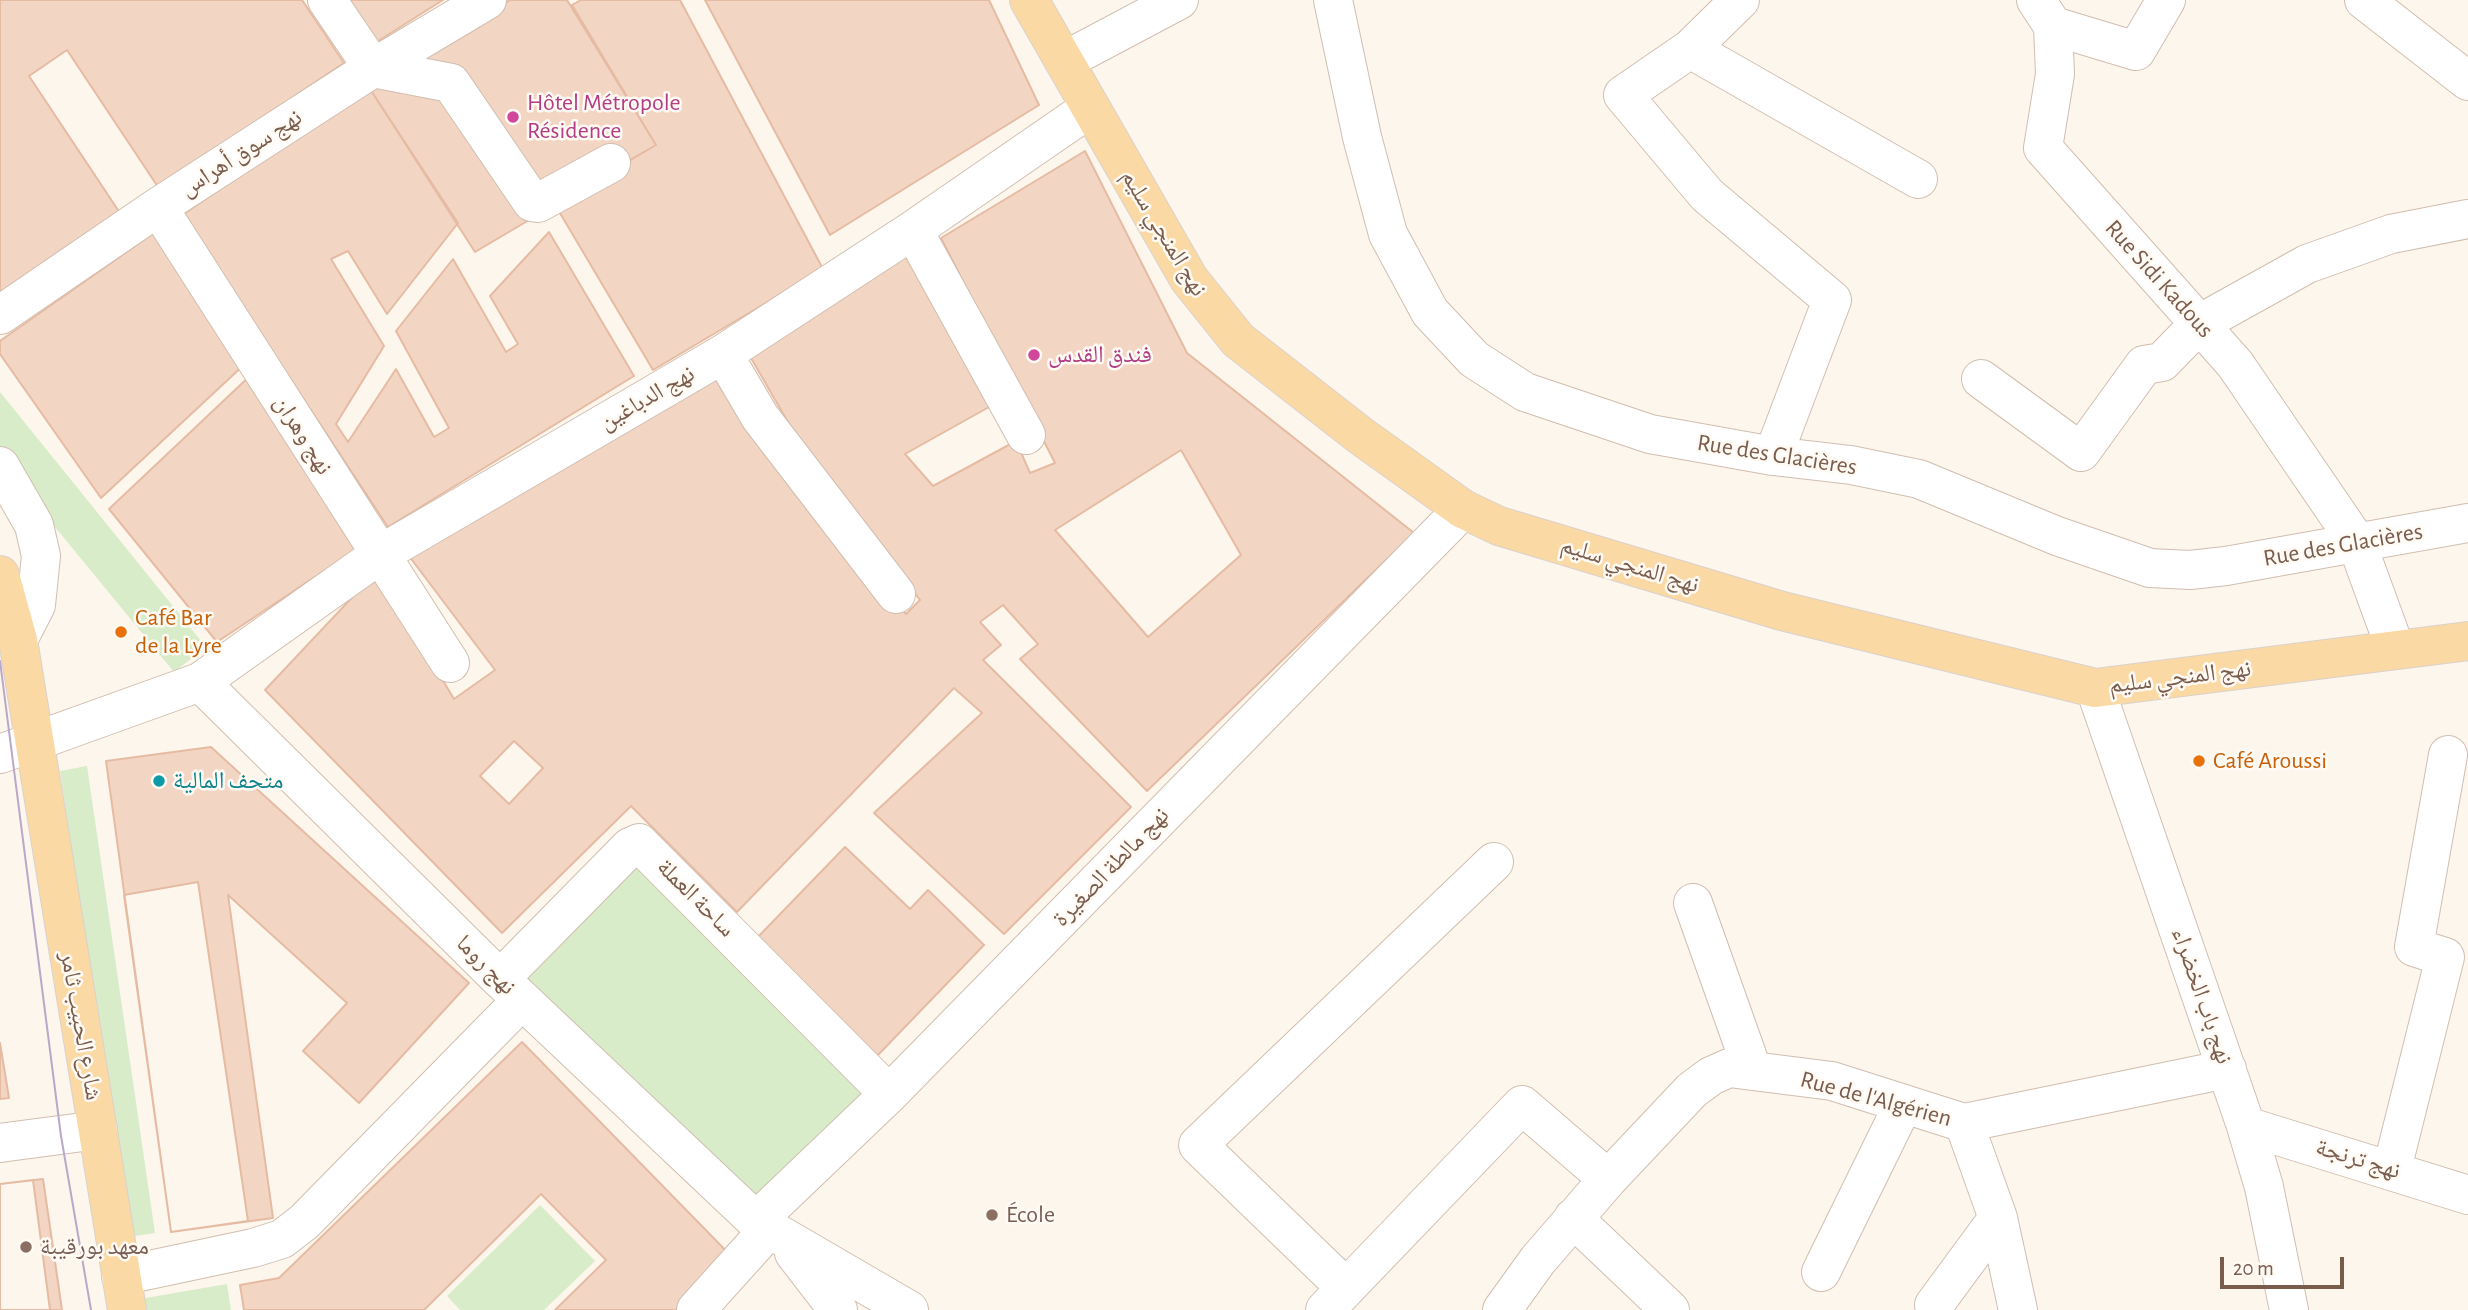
<!DOCTYPE html>
<meta charset="utf-8">
<style>
body{margin:0}
#map{position:relative;width:2468px;height:1310px;overflow:hidden;background:#fdf6ec;font-family:"Alegreya Sans",sans-serif}
canvas{display:block}
.scale{position:absolute;left:2220px;top:1257px;width:124px;height:32px;box-sizing:border-box;border:4px solid #7a5c4d;border-top:0;padding-left:9px;font-size:21px;line-height:24px;white-space:nowrap;color:#7a5c4d;-webkit-text-stroke:5px #fffaf3;paint-order:stroke}
</style>
<div id="map">
<canvas width="2468" height="1310"></canvas>
<div class="scale">20 m</div>
</div>
<script>
const g = document.querySelector('canvas').getContext('2d');
g.lineJoin = 'round';
function fillPath(path, color) { g.fillStyle = color; g.fill(path, 'evenodd'); }
const shape = rows => new Path2D(rows.map(r => 'M' + r).join(''));
function trace(path, color, width, dash) { g.strokeStyle = color; g.lineWidth = width; g.lineCap = dash ? 'butt' : 'round'; g.setLineDash(dash || []); g.stroke(path); }
function drawText(font, color, halo, rows, align = 'center') {
  g.font = font + ' "Alegreya Sans","Noto Naskh Arabic",sans-serif'; g.lineWidth = 5; g.setLineDash([]); g.textBaseline = 'middle'; g.strokeStyle = halo; g.fillStyle = color; for (const [text, x, y, turn = 0] of rows) {
    g.save(); g.translate(x, y); g.rotate((+turn || 0) * Math.PI / 180); g.textAlign = isNaN(turn) ? turn : align; if (halo) g.strokeText(text, 0, 0); g.fillText(text, 0, 0); g.restore();
  }
}
const green = shape([
 [0,392,206,647,174,672,0,460],
 [87,766,155,1233,128,1237,60,771],
 [639,856,875,1092,751,1216,516,980],
 [540,1205,595,1261,544,1310,460,1310,447,1296],
 [227,1284,231,1310,135,1310,134,1300]
]);
const building = shape([
 [0,0,302,0,344,63,158,187,67,50,29,76,120,213,0,294,0,0],
 [347,0,443,0,375,43,347,0],
 [510,0,567,0,656,145,475,252,370,89,510,0],
 [581,0,680,0,823,269,653,370,554,203,656,145,572,5,581,0],
 [705,0,989,0,1039,105,830,235,705,0],
 [370,89,458,223,387,314,348,251,331,259,384,346,336,424,348,442,396,369,434,437,449,428,396,331,453,259,506,352,518,344,490,296,549,232,634,376,388,527,182,215,370,89],
 [1085,151,1187,353,1414,533,1147,791,1020,659,1038,644,1003,605,980,622,1001,645,983,660,1131,807,1004,934,874,813,982,713,954,688,737,912,631,806,502,933,265,690,377,571,454,699,495,670,406,552,723,359,779,458,906,614,920,600,800,443,747,351,920,248,998,402,905,454,933,486,1016,441,1030,473,1055,463,941,238,1085,151],
 [1181,450,1241,555,1148,637,1055,530,1181,450],
 [514,741,543,768,509,804,480,776,514,741],
 [158,230,247,362,101,498,0,354,0,341,158,230],
 [253,373,369,541,217,642,109,509,253,373],
 [211,747,469,983,359,1103,303,1051,347,1003,228,895,273,1218,171,1232,106,761,211,747],
 [845,847,910,909,928,890,984,945,877,1056,756,939,845,847],
 [198,882,248,1221,171,1232,124,895,198,882],
 [522,1042,737,1262,688,1310,555,1310,606,1260,541,1194,424,1310,244,1310,240,1285,279,1278,522,1042],
 [0,1043,9,1098,0,1099,0,1043],
 [43,1179,62,1310,0,1310,0,1184,43,1179],
 [33,1180,50,1310,0,1310,0,1184,33,1180]
]);
const minor = shape([
 [327,0,373,68,451,83,532,202,538,203,611,163],
 [1333,0,1362,137,1388,234,1430,312,1474,359,1525,392,1650,434,1773,456,1851,465,1919,479,2057,536,2150,568,2190,570,2226,566,2468,523],
 [1740,0,1690,49,1623,95,1707,195,1832,300,1773,456],
 [2036,0,2053,26,2055,74,2043,148,2235,364,2356,541,2395,648],
 [2364,0,2468,81],
 [2053,26,2136,51,2166,0],
 [1690,49,1918,179],
 [1064,61,1179,0],
 [158,207,450,663],
 [913,230,1026,435],
 [0,315,158,207,373,68,487,0],
 [723,354,760,417,896,594],
 [1981,379,2081,452,2144,365,2162,362,2199,324,2307,264,2391,234,2468,219],
 [0,466,34,525,41,556,36,605,18,640],
 [200,682,500,979,756,1221,909,1310],
 [2095,688,2246,1126,2264,1187,2289,1310],
 [0,754,200,682,379,555,723,354,913,230,1090,108],
 [1693,903,1752,1069],
 [500,979,630,847,639,843,889,1094],
 [1964,1123,1998,1218,2018,1310],
 [2246,1126,2468,1195],
 [0,1143,98,1130],
 [2392,1169,2445,957,2414,947,2448,755],
 [1573,1218,1670,1310],
 [756,1221,889,1094,1463,509],
 [794,1253,838,1310],
 [1821,1272,1903,1105],
 [121,1276,253,1248,282,1239,304,1222,522,1000],
 [1346,1288,1198,1145,1494,862],
 [1934,1305,1998,1218],
 [696,1310,769,1229],
 [1325,1310,1522,1105,1608,1179],
 [1502,1310,1538,1260,1608,1179,1692,1090,1711,1076,1729,1068,1832,1081,1964,1123,2227,1069]
]);
const major = shape([
 [1029,0,1189,279,1238,340,1361,436,1463,509,1499,526,1782,611,2095,688,2468,641],
 [0,575,18,640,127,1310]
]);
const tram = shape([
 [0,661,61,1136,91,1310]
]);
const markers = [
 [513,117,7,"#d1479c"],
 [1034,355,7,"#d1479c"],
 [121,632,7,"#e8710a"],
 [2199,761,7,"#e8710a"],
 [159,781,7,"#0f9aa8"],
 [992,1215,7,"#8d6e63"],
 [26,1247,7,"#8d6e63"]
];
const hotelNames = [
 ["Hôtel Métropole",527,103],
 ["Résidence",527,131],
 ["فندق القدس",1048,355]
];
const streetNames = [
 ["نهج سوق أهراس",241,153,-33],
 ["نهج المنجي سليم",1164,233,59],
 ["Rue Sidi Kadous",2159,279,48],
 ["نهج الدباغين",647,398,-30],
 ["نهج وهران",303,435,58],
 ["Rue des Glacières",1777,455,9],
 ["Rue des Glacières",2343,545,-10],
 ["نهج المنجي سليم",1630,565,17],
 ["نهج المنجي سليم",2180,677,-7],
 ["نهج مالطة الصغيرة",1111,867,-46],
 ["ساحة العملة",696,898,45],
 ["نهج روما",486,965,45],
 ["نهج باب الخضراء",2202,996,71],
 ["شارع الحبيب ثامر",81,1026,80],
 ["Rue de l'Algérien",1876,1099,15],
 ["نهج ترنجة",2358,1159,17]
];
const foodNames = [
 ["Café Bar",135,618],
 ["de la Lyre",135,646],
 ["Café Aroussi",2213,761]
];
const cultureNames = [
 ["متحف المالية",173,781]
];
const educationNames = [
 ["École",1006,1215],
 ["معهد بورقيبة",40,1247]
];
fillPath(green, '#d8ecc9');
fillPath(building, '#f3d5c3');
trace(building, '#e6bba3', 2);
trace(minor, '#d1beb0', 40);
trace(major, '#dad1cd', 40);
trace(minor, '#fff', 38);
trace(major, '#fbd9a5', 38);
trace(tram, '#b9a8c9', 2);
for (const [x, y, r, color] of markers) { const dot = new Path2D(); dot.arc(x, y, r, 0, 2 * Math.PI); g.fillStyle = color; g.fill(dot); trace(dot, '#fffaf3', 2.5); }
drawText('24px', '#b23c85', '#fffaf3', hotelNames, 'left');
drawText('24px', '#7a5c4d', '#fffaf3', streetNames);
drawText('24px', '#c56008', '#fffaf3', foodNames, 'left');
drawText('24px', '#0d838f', '#fffaf3', cultureNames, 'left');
drawText('24px', '#785e54', '#fffaf3', educationNames, 'left');
</script>
